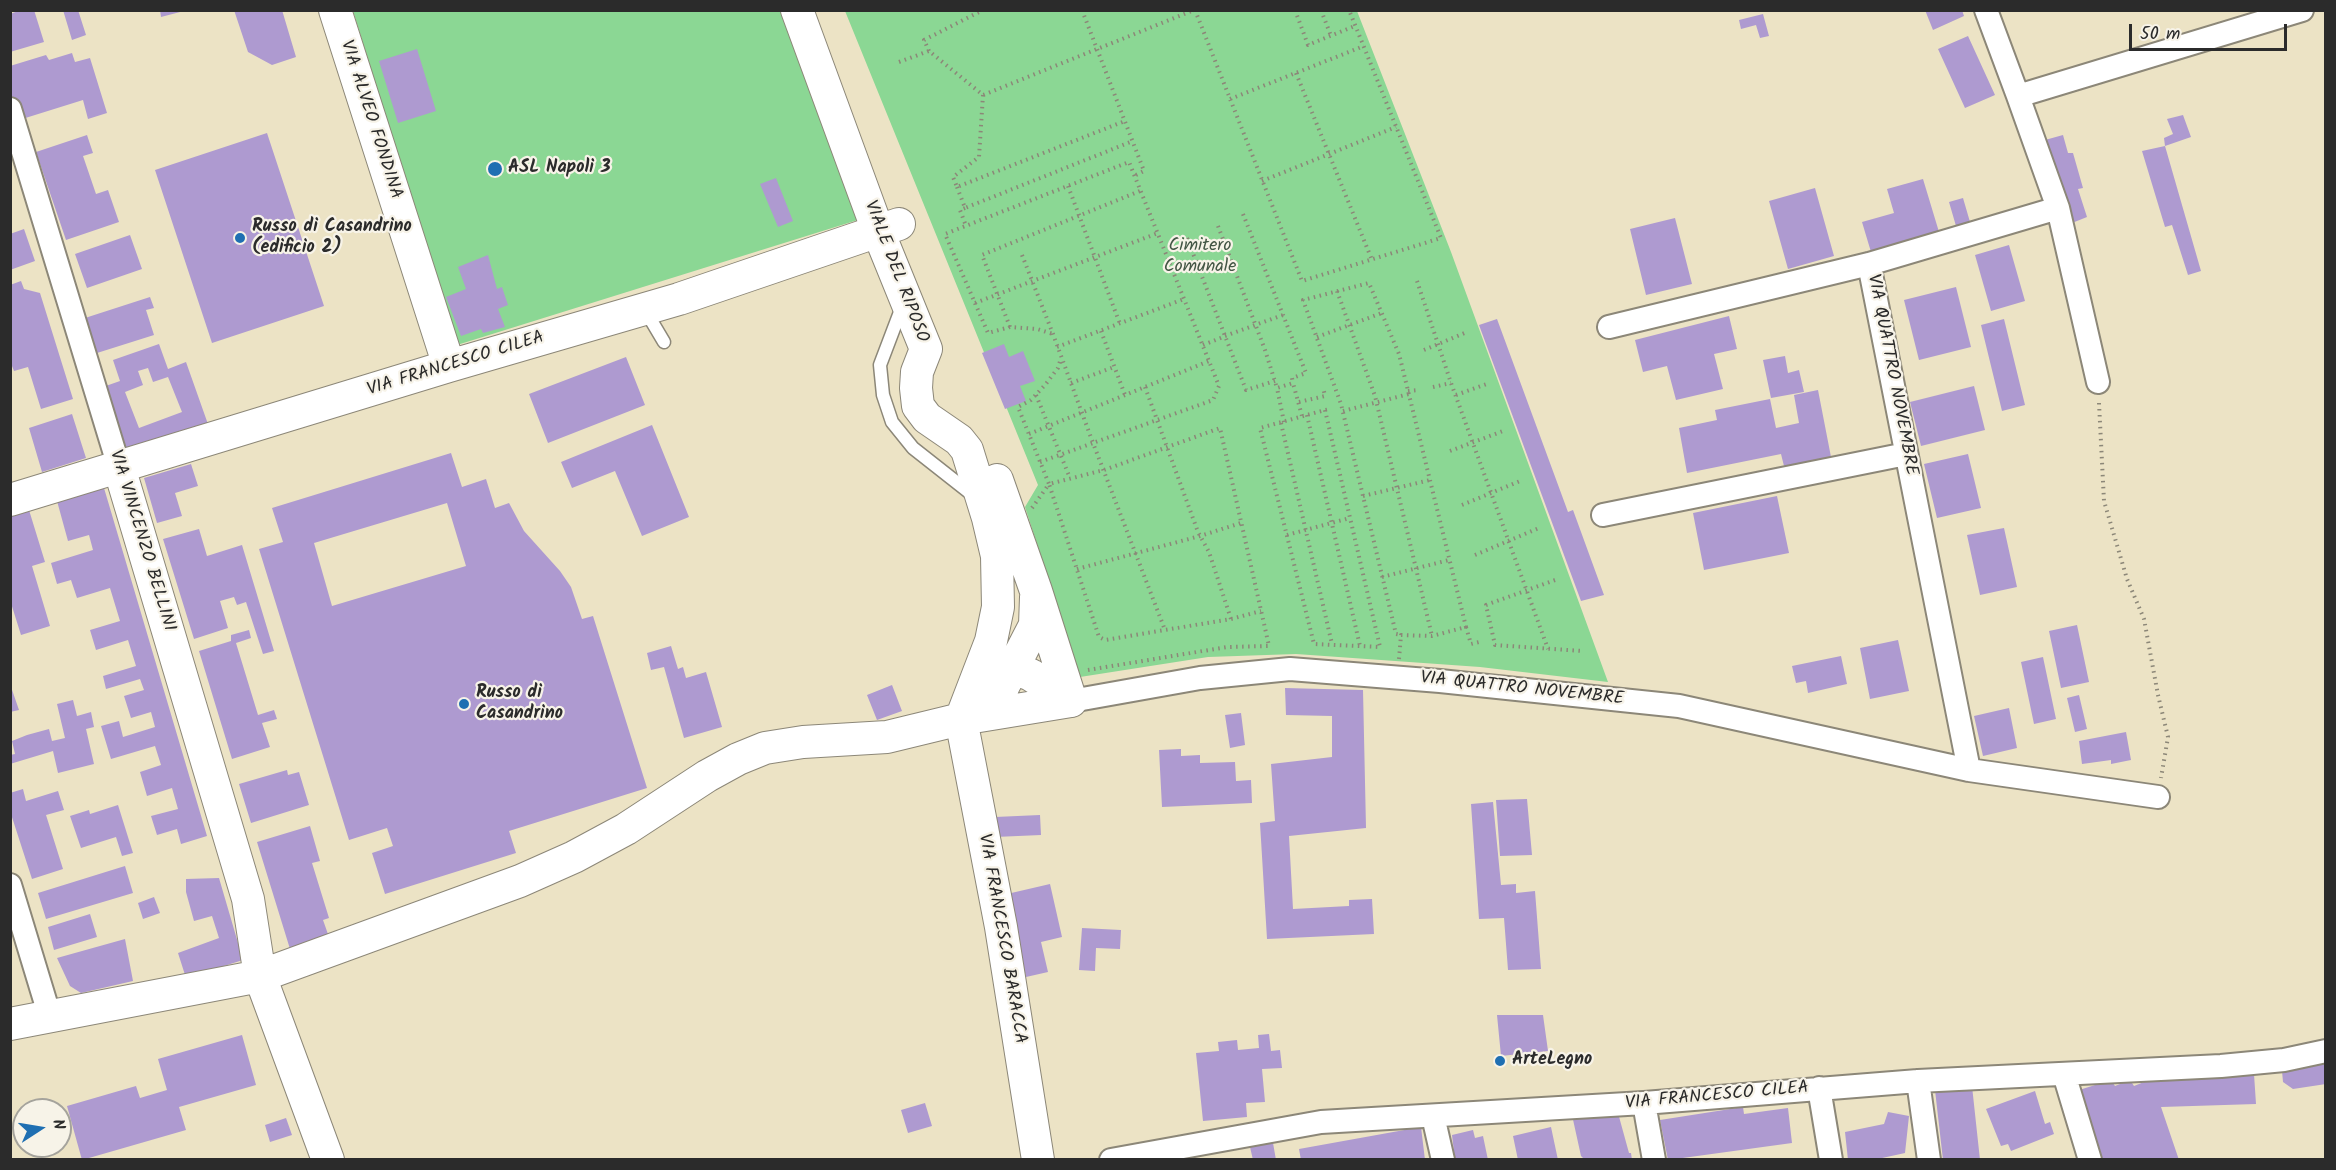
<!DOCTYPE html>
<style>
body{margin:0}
#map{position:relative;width:2336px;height:1170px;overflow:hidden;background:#ece3c5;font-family:Kalam,sans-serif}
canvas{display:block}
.frame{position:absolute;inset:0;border:12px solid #2b2b2b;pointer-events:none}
.north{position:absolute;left:12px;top:1098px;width:60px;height:60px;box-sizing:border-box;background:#f7f3e8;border:2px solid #a5a39c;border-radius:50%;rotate:78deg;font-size:16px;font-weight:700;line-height:24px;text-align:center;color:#2b2b2b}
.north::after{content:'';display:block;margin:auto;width:21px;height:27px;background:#1f6fb2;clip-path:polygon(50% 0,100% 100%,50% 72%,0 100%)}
.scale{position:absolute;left:2129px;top:24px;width:158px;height:27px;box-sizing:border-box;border:3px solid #2b2b2b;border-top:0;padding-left:8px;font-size:18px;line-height:21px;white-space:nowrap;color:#2b2b2b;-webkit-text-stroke:4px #f7f3e8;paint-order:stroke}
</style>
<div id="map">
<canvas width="2336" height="1170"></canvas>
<div class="frame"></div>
<div class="north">N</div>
<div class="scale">50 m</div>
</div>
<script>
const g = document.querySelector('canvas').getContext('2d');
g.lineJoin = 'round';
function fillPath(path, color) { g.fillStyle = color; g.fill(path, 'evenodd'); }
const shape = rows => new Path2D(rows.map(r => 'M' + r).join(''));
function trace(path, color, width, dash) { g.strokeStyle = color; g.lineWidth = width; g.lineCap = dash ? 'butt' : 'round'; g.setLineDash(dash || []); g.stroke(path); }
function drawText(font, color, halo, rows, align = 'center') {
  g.font = font + ' Kalam,sans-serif'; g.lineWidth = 4.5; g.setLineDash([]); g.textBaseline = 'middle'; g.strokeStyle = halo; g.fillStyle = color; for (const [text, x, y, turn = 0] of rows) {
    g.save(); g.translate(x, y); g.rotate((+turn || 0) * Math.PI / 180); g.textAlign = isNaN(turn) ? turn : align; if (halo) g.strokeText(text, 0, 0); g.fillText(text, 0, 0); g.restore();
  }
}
const green = shape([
 [353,11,783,11,861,219,457,345],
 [845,11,1357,11,1451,252,1608,682,1480,667,1296,654,1208,657,1080,677,1025,507,1038,485]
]);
const building = shape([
 [21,10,34,10,44,42,10,52,10,14],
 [63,10,78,10,86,35,72,40],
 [160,10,184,10,184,11,161,17],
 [234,10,282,10,296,57,272,65,248,52],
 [1925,10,1962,10,1964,16,1933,30],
 [1763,14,1769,36,1760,38,1756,25,1741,29,1739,20],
 [1968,36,1995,95,1965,108,1938,49],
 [417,49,436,111,398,123,379,61],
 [72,53,75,62,90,58,107,113,88,119,83,100,19,120,10,93,10,66,46,55,49,60],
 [2183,115,2191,137,2165,146,2201,271,2188,275,2172,225,2165,227,2142,151,2165,146,2164,138,2173,134,2167,119],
 [267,133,324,306,212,343,155,170],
 [87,135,93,153,83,156,96,194,108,190,119,222,66,240,36,152],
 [2063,135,2068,153,2073,153,2083,188,2078,189,2087,217,2072,223,2045,140],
 [776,178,793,221,778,227,760,184],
 [1923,179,1939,232,1871,252,1862,222,1894,213,1887,189],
 [1815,188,1834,256,1788,269,1769,201],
 [1963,198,1970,222,1956,226,1949,202],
 [1675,218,1692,284,1646,295,1630,229],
 [24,229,35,261,10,270,10,234],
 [130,235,142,269,87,288,75,254],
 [2009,245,2025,301,1991,311,1975,255],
 [488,255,497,289,502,287,508,305,498,309,505,327,483,333,481,329,461,336,446,297,466,289,458,267],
 [21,281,24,289,40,293,73,399,41,409,28,367,14,371,10,361,10,285],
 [1956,287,1971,347,1919,360,1904,300],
 [150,297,154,308,146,310,154,335,97,353,85,318],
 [1729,316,1737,349,1714,354,1723,389,1676,400,1667,366,1643,372,1635,340],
 [1497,319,1568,512,1573,510,1604,595,1581,601,1479,325],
 [2004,319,2025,405,2002,411,1981,325],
 [159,344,168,369,186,362,209,427,124,456,100,388,120,381,113,360],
 [148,368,153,382,168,377,182,412,139,428,125,392,143,385,138,371],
 [1004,344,1009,357,1023,351,1035,381,1020,386,1026,401,1005,409,982,353],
 [1785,356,1788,373,1799,370,1804,392,1771,398,1763,360],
 [626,357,645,405,548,443,529,394],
 [1974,386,1985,430,1921,446,1910,402],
 [1818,390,1831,457,1784,466,1781,454,1687,473,1679,428,1717,420,1715,410,1770,399,1776,428,1799,423,1794,395],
 [72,414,86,458,42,472,29,428],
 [652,425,689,517,642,536,615,471,572,488,561,462],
 [451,453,462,487,486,479,495,508,509,503,524,531,560,571,571,587,582,619,593,616,647,788,509,831,516,853,385,894,372,853,393,846,387,828,349,840,259,549,283,542,272,508],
 [447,503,466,566,332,606,314,543],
 [1968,454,1981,508,1937,518,1924,464],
 [191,464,198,486,175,493,182,516,157,523,144,478],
 [104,488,207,836,181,844,177,829,157,835,151,816,178,809,172,788,147,796,140,772,161,765,155,746,111,759,101,726,119,721,123,737,155,727,151,712,131,718,124,696,144,690,140,679,106,689,103,676,136,666,128,640,96,650,90,630,120,621,110,588,77,598,71,580,57,584,51,563,93,550,89,535,68,541,57,501],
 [1777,496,1789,553,1704,570,1693,513],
 [29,510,45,562,32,566,50,626,21,635,10,600,10,516],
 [2004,528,2017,587,1980,595,1967,535],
 [199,529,207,556,242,545,274,651,263,654,246,602,237,605,234,597,220,601,228,628,194,639,163,539],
 [2077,625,2089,682,2061,688,2049,631],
 [249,630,251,638,236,643,258,715,274,710,277,719,262,723,270,747,232,759,199,651,231,641,231,635],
 [1898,640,1909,691,1870,699,1860,648],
 [671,646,678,669,683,667,686,678,706,672,722,727,684,738,664,667,651,670,647,653],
 [1841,656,1847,684,1808,693,1806,681,1796,683,1792,666],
 [2043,657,2056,719,2034,724,2021,662],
 [10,684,19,710,10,712],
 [892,685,902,711,877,720,867,695],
 [1285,688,1363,690,1366,828,1289,836,1293,909,1349,906,1349,900,1372,899,1374,934,1267,939,1260,823,1275,821,1271,764,1332,757,1332,716,1286,715],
 [2079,695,2087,729,2075,732,2067,698],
 [73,700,77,716,91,712,94,727,86,729,94,764,58,773,53,751,10,764,10,755,15,754,12,741,27,735,49,729,52,741,65,738,57,704],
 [2009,708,2017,748,1983,756,1974,716],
 [1241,713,1245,745,1230,748,1225,715],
 [2126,732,2131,760,2111,764,2111,760,2082,764,2079,741],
 [1181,749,1181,756,1200,755,1200,763,1235,762,1236,781,1251,780,1252,803,1162,807,1159,750],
 [287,770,288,775,299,772,309,805,251,823,239,784],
 [23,789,26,801,58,791,64,810,46,815,63,869,32,879,10,811,10,793],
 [1527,799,1532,855,1500,856,1496,800],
 [1493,802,1501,885,1516,884,1516,893,1535,891,1541,969,1508,970,1504,918,1479,919,1471,804],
 [118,805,133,853,122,856,116,837,81,848,70,816,89,810,90,814],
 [1040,815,1041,835,995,837,995,817],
 [310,826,320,861,312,863,329,918,323,920,329,937,290,949,257,842],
 [125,866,133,893,46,919,38,893],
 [219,878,243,960,186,978,178,953,219,938,212,916,194,921,186,892,186,879],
 [1050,884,1062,937,1041,942,1048,972,1026,977,1007,894],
 [154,897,160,913,143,919,138,903],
 [90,914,97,937,54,950,48,927],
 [1082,928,1121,930,1120,949,1096,948,1095,971,1079,970],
 [125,939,133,981,81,993,70,986,57,958],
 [1497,1015,1543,1015,1548,1051,1501,1056],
 [1269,1034,1271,1051,1280,1050,1282,1068,1262,1069,1265,1102,1246,1103,1247,1117,1203,1121,1196,1053,1219,1051,1218,1042,1237,1040,1238,1050,1259,1048,1258,1035],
 [242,1035,256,1085,179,1107,186,1130,82,1160,67,1106,136,1086,140,1098,167,1090,158,1059],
 [2326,1064,2326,1084,2293,1089,2283,1082,2282,1071],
 [2254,1074,2256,1104,2161,1107,2179,1160,2100,1160,2076,1091,2111,1080,2115,1086,2130,1080,2134,1086,2149,1080],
 [1972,1086,1980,1160,1943,1160,1935,1090],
 [2035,1091,2045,1124,2050,1122,2054,1134,2011,1151,2008,1144,2001,1146,1986,1109],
 [925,1103,932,1126,908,1133,901,1110],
 [1743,1107,1744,1114,1788,1108,1792,1143,1668,1160,1660,1120],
 [1888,1112,1909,1116,1905,1153,1873,1160,1848,1160,1845,1132,1884,1124],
 [1618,1113,1629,1153,1631,1153,1632,1160,1585,1160,1581,1156,1572,1115],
 [286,1118,292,1135,270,1142,265,1125],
 [1421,1127,1425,1160,1301,1160,1299,1149],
 [1551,1127,1558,1160,1518,1160,1513,1136],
 [1473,1130,1475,1138,1483,1136,1488,1160,1455,1160,1452,1135],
 [1273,1143,1276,1160,1253,1160,1250,1147]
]);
const path = shape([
 [1082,10,1144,171,1134,176],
 [1195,10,1302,281,1441,238,1349,10],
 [1295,10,1308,45,1355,26],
 [1321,10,1331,36],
 [929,51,924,40,983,10],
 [899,62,929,51,983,95,1194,10],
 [1296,73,1372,260],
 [983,95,979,157,953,177,957,187,1125,121],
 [1230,99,1364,46],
 [1262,181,1396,127],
 [1068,186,1120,324],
 [957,187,965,208,1133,141],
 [965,208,960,210,966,226],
 [1243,214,1306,373,1292,378,1293,383],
 [1218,226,1265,350,1277,388],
 [1187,238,1246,390,1275,381],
 [1022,255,1053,334,1093,443,1213,400,1219,386,1129,162,945,234,988,333,1010,327,1037,329,1053,334],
 [1417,281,1451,383,1548,649],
 [1337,291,1375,396,1432,636],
 [975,303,1158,233],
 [1010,327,982,255,1140,191],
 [1101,331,1125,395],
 [1225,336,1283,315],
 [1317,337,1382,313],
 [1203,345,1223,337],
 [1057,347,1184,299],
 [1424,350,1467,332],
 [1071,383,1114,367],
 [1145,387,1198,532,1209,552,1231,619],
 [1433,387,1451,383],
 [1408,391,1418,390],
 [1036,395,1070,478],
 [1456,395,1487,384],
 [1299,402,1325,396,1323,387],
 [2099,403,2104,501,2127,579,2144,619,2158,695,2168,737,2161,778],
 [1325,410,1380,647,1314,644,1260,428,1325,410,1330,409],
 [1343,411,1409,394],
 [1307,415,1360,646],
 [1284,422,1277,388,1293,383,1302,416],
 [1281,423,1332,644],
 [1029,434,1209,361],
 [1450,451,1503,431],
 [1040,462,1093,443,1165,630],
 [1363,496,1430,480],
 [1462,505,1520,481],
 [1032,508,1049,484,1018,407,1031,400,1045,385,1058,368,1061,358],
 [1287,535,1350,518],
 [1475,555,1539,528],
 [1077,569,1200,536,1241,523],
 [1382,577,1449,560],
 [1555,580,1486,605,1495,645,1582,651],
 [1466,627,1471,644,1479,642],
 [1399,659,1401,635,1432,636,1466,627,1399,354,1369,283,1303,300,1341,404,1396,634,1401,635],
 [1088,670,1227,647,1269,646,1220,428,1104,470,1049,484,1099,637,1105,640,1231,619,1261,611]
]);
const lane = shape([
 [902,307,880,365,883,395,892,422,913,448,974,496],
 [645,310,664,342]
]);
const street = shape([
 [1986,10,2018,96,2058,208,2098,382],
 [2018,96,2302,10],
 [10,109,119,467],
 [1869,264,1969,770],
 [1609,327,1869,264,2058,208],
 [1603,515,1906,454],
 [1071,701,1200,678,1290,669,1440,681,1679,706,1969,770,2158,797],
 [10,885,50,1017],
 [2064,1074,2090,1160],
 [1918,1081,1929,1160],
 [1819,1088,1831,1160],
 [1644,1103,1654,1160],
 [1433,1116,1443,1160],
 [1111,1160,1321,1122,1644,1103,1918,1081,2221,1066,2284,1060,2326,1051]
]);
const secondary = shape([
 [335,10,449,366],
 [797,10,878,231,926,349,917,372,916,388,918,406,927,418,959,440,967,450,988,518,997,556,998,607,991,641,961,719,1001,927,1038,1160],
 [119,467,248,899,260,976,328,1160],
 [997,480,1036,591,1071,701],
 [10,500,449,366,679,299,899,224],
 [992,661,1004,664,1031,675,1071,701],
 [989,714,1035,625,1036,597],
 [10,1024,260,976,520,881,574,857,626,829,707,776,738,759,765,748,803,742,887,737,961,719,1071,701]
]);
const markers = [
 [495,169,8,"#1f6fb2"],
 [240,238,6,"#1f6fb2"],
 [464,704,6,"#1f6fb2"],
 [1500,1061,6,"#1f6fb2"]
];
const streetNames = [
 ["VIA ALVEO FONDINA",370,120,72],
 ["VIALE DEL RIPOSO",895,272,69],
 ["VIA FRANCESCO CILEA",456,365,-17],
 ["VIA QUATTRO NOVEMBRE",1891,375,79],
 ["VIA VINCENZO BELLINI",141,541,73],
 ["VIA QUATTRO NOVEMBRE",1522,690,6],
 ["VIA FRANCESCO BARACCA",1001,939,80],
 ["VIA FRANCESCO CILEA",1717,1097,-5]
];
const poiNames = [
 ["ASL Napoli 3",508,169],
 ["Russo di Casandrino",252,228],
 ["(edificio 2)",252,249],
 ["Russo di",476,694],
 ["Casandrino",476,715],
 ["ArteLegno",1512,1061]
];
const parkNames = [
 ["Cimitero",1200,247],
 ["Comunale",1200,268]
];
fillPath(green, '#8bd794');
fillPath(building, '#ae9ad0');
trace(lane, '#8c8778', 15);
trace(street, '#8c8778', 26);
trace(secondary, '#8c8778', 34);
trace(path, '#8c8778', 4, [1.5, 4.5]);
trace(lane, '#fff', 12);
trace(street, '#fff', 22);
trace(secondary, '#fff', 32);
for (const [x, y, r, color] of markers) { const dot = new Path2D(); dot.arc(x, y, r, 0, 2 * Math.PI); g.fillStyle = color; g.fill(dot); trace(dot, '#f7f3e8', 2); }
drawText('18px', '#2b2b2b', '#f7f3e8', streetNames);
drawText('bold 18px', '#2b2b2b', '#f7f3e8', poiNames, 'left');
drawText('18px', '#435645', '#f7f3e8', parkNames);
</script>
